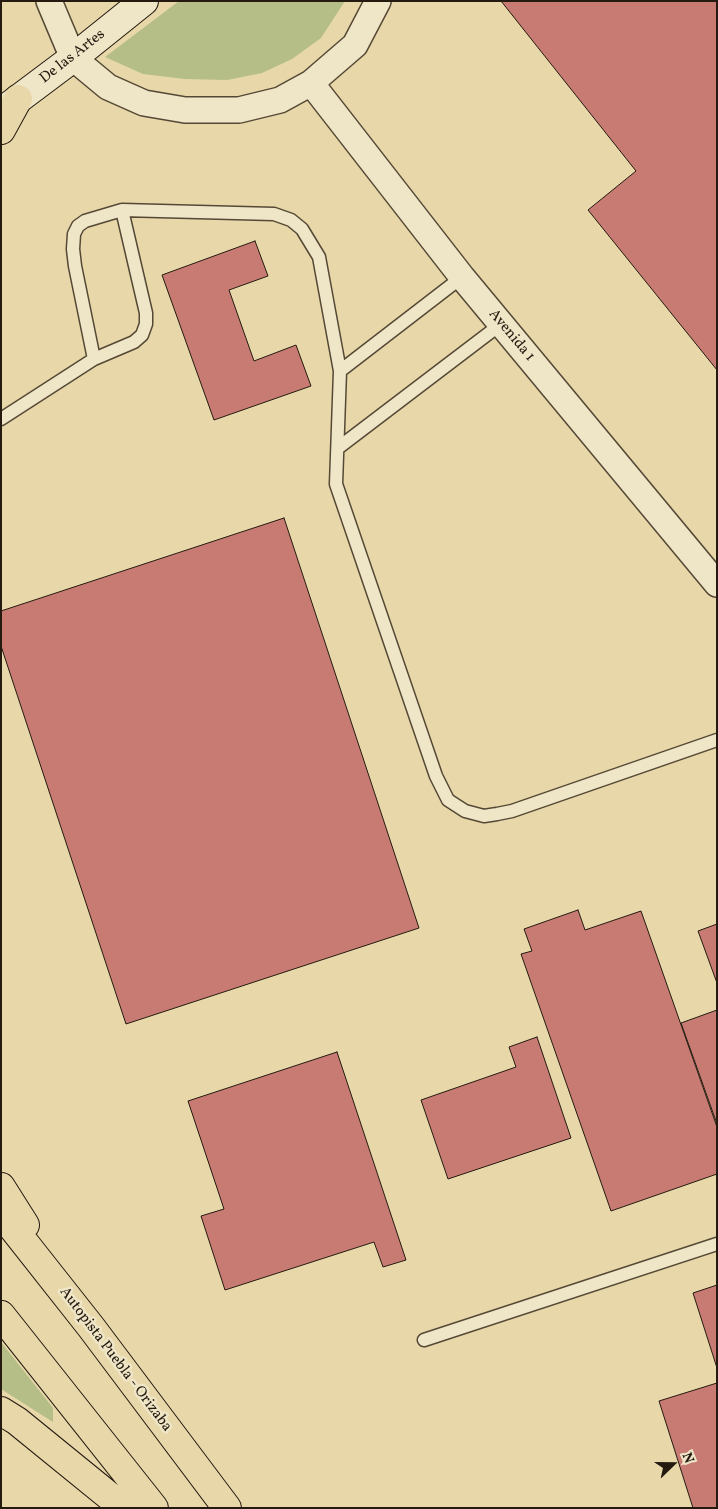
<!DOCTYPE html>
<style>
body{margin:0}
#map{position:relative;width:718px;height:1509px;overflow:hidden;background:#e7d7a9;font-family:Vollkorn,serif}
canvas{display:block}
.frame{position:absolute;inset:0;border:2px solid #241a10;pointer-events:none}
.north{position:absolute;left:648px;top:1439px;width:50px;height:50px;-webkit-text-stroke:4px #efe5c7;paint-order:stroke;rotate:68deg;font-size:14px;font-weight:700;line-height:20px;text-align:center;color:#241a10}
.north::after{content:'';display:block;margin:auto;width:18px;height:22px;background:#241a10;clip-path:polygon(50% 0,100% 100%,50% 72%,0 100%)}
</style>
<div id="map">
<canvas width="718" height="1509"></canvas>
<div class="frame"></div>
<div class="north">N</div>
</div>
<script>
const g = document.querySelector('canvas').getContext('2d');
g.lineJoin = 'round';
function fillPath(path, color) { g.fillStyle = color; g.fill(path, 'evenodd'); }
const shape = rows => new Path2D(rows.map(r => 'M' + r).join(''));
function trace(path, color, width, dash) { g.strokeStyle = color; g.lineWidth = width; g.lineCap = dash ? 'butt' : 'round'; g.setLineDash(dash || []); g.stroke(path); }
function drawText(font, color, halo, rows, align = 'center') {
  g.font = font + ' Vollkorn,serif'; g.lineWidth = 5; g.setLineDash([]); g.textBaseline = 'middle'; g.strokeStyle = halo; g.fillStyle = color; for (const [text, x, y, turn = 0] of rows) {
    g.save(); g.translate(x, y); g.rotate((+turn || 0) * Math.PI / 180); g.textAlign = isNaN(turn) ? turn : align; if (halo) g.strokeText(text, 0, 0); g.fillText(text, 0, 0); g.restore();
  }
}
const green = shape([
 [179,1,345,1,321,38,292,59,262,73,227,80,185,79,143,74,105,57],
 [1,1342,53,1408,53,1422,1,1389]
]);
const building = shape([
 [501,1,717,1,717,370,588,210,636,171,501,1],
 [255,241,268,276,229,290,254,361,296,345,311,386,214,420,162,275,255,241],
 [284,518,419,928,126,1024,1,646,1,611,284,518],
 [578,910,585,930,641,911,717,1127,717,1174,611,1211,521,954,532,951,524,929,578,910],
 [717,924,717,983,698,931,717,924],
 [717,1010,717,1124,681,1023,717,1010],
 [537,1037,571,1138,448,1179,421,1100,516,1067,509,1047,537,1037],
 [337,1052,406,1260,383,1267,374,1242,225,1290,201,1216,224,1209,188,1101,337,1052],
 [717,1285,717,1368,693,1293,717,1285],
 [717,1383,717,1508,693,1508,659,1401,717,1383]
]);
const lane = shape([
 [94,359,75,266,73,249,74,234,78,226,85,221,122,210],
 [340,371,462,277],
 [1,419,94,359,134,342,142,335,146,324,146,313,122,210,274,214,291,220,302,229,319,257,340,371,336,484,436,776,448,800,465,811,484,816,497,814,512,811,717,740],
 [338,448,501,324],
 [424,1340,717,1244]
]);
const street = shape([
 [49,1,73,58,108,87,144,103,185,110,239,110,280,100,311,83,355,45,378,1],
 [311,83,462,277,717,584]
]);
const secondary = shape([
 [1,112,73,58,144,1]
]);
const highway = shape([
 [1,130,18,99],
 [1,1187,25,1225],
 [1,1213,91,1327,227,1508],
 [1,1315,154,1508],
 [1,1411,17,1421,124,1508]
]);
const streetNames = [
 ["De las Artes",73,57,-38],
 ["Avenida 1",511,336,50],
 ["Autopista Puebla - Orizaba",115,1360,53]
];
fillPath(green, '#b6be88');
fillPath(building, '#c87b73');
trace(building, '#241a10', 1);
trace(lane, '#554936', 15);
trace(street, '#554936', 28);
trace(secondary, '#241a10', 30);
trace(highway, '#241a10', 30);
trace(lane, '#efe5c7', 12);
trace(street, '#efe5c7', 25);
trace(secondary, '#efe5c7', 28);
trace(highway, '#e7d7a9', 28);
drawText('15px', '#241a10', '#efe5c7', streetNames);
</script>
